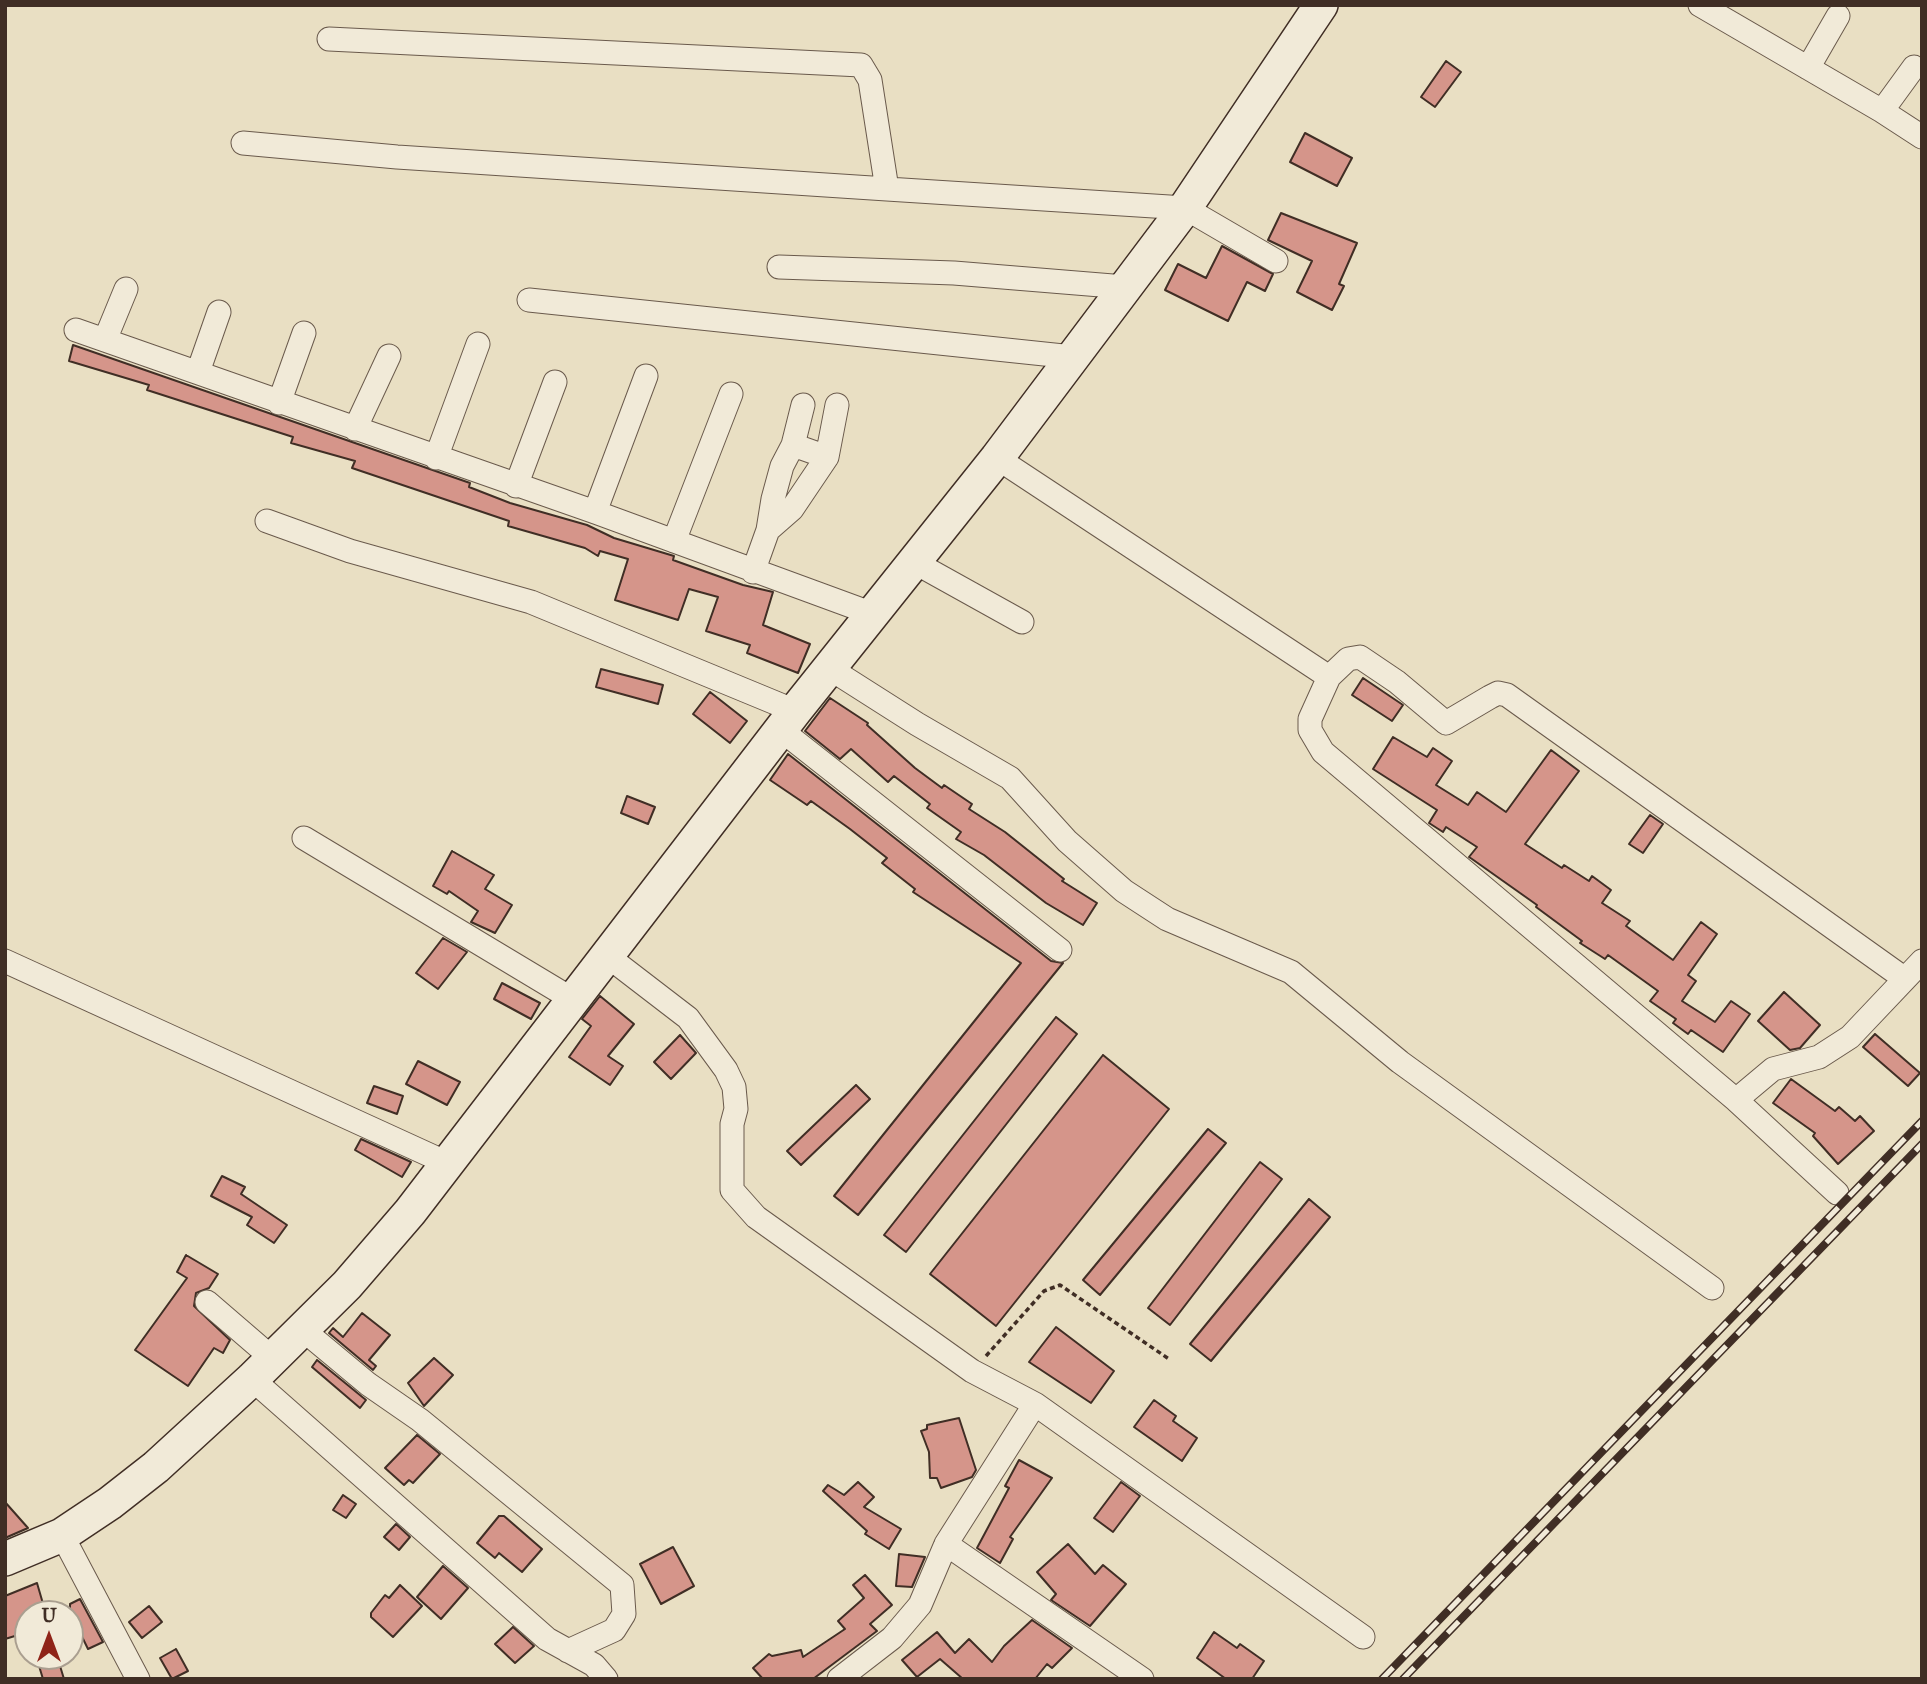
<!DOCTYPE html>
<style>
body{margin:0}
#map{position:relative;width:1927px;height:1684px;overflow:hidden;background:#e9dfc3;font-family:"IM FELL Great Primer",serif}
canvas{display:block}
.frame{position:absolute;inset:0;border:7px solid #402e25;pointer-events:none}
.north{position:absolute;left:14px;top:1600px;width:70px;height:70px;box-sizing:border-box;background:#f1ead8;border:2px solid #aa9f90;border-radius:50%;rotate:0deg;font-size:19px;font-weight:700;line-height:28px;text-align:center;color:#402e25}
.north::after{content:'';display:block;margin:auto;width:24px;height:32px;background:#8f2418;clip-path:polygon(50% 0,100% 100%,50% 72%,0 100%)}
</style>
<div id="map">
<canvas width="1927" height="1684"></canvas>
<div class="frame"></div>
<div class="north">U</div>
</div>
<script>
const g = document.querySelector('canvas').getContext('2d');
g.lineJoin = 'round';
function fillPath(path, color) { g.fillStyle = color; g.fill(path, 'evenodd'); }
const shape = rows => new Path2D(rows.map(r => 'M' + r).join(''));
function trace(path, color, width, dash) { g.strokeStyle = color; g.lineWidth = width; g.lineCap = dash ? 'butt' : 'round'; g.setLineDash(dash || []); g.stroke(path); }
const building = shape([
 [1446,61,1461,72,1435,107,1421,97,1446,61],
 [1305,133,1352,158,1337,186,1290,162,1305,133],
 [1281,213,1357,243,1339,284,1344,286,1332,310,1297,292,1312,261,1268,240,1281,213],
 [1222,246,1273,274,1265,291,1247,282,1228,321,1165,290,1178,264,1206,278,1222,246],
 [73,345,470,483,469,487,510,503,587,525,614,538,674,556,673,560,743,585,773,592,763,625,810,644,798,673,747,653,750,645,706,631,718,597,689,589,678,620,615,600,628,559,600,551,598,556,585,548,508,526,509,521,352,468,355,461,291,443,293,437,147,390,149,385,69,361,73,345],
 [601,669,663,685,658,704,596,687,601,669],
 [1363,678,1403,705,1392,721,1352,695,1363,678],
 [710,692,747,721,730,743,693,714,710,692],
 [830,698,868,723,867,725,915,768,942,788,944,785,972,804,969,809,1005,832,1064,879,1062,881,1097,903,1083,925,1046,903,984,855,956,839,961,832,927,808,930,804,894,776,888,782,851,749,840,759,805,731,830,698],
 [1393,737,1427,757,1433,748,1452,761,1436,785,1468,805,1477,792,1506,812,1551,750,1579,771,1525,844,1562,868,1564,865,1589,881,1592,876,1611,890,1602,903,1630,921,1626,926,1673,960,1701,922,1717,934,1688,975,1696,981,1682,1001,1715,1022,1731,1001,1750,1014,1723,1052,1691,1030,1688,1034,1673,1023,1676,1019,1650,1001,1658,991,1608,955,1605,959,1580,943,1582,941,1536,907,1537,905,1472,859,1469,857,1477,847,1446,827,1443,832,1429,823,1437,810,1373,769,1393,737],
 [788,754,1051,961,1063,963,858,1215,834,1196,1021,963,913,892,915,889,882,863,887,858,850,829,811,801,807,805,770,780,788,754],
 [627,796,655,807,648,824,621,813,627,796],
 [1650,815,1663,824,1643,853,1629,844,1650,815],
 [452,851,494,875,485,889,512,905,495,933,471,922,478,911,449,891,447,894,433,886,452,851],
 [443,938,467,952,438,989,416,973,443,938],
 [502,983,540,1003,531,1019,494,999,502,983],
 [1784,992,1820,1025,1800,1048,1790,1050,1758,1021,1784,992],
 [600,996,634,1024,608,1056,623,1066,610,1085,569,1057,591,1026,582,1019,600,996],
 [1056,1017,1077,1034,906,1252,884,1235,1056,1017],
 [1875,1034,1920,1073,1908,1086,1863,1047,1875,1034],
 [680,1035,696,1053,671,1079,654,1062,680,1035],
 [1103,1055,1169,1109,996,1326,930,1274,1103,1055],
 [418,1061,460,1082,447,1105,406,1084,418,1061],
 [1791,1079,1835,1111,1839,1107,1855,1121,1860,1116,1874,1131,1838,1164,1813,1136,1815,1133,1773,1103,1791,1079],
 [856,1085,870,1099,801,1165,787,1151,856,1085],
 [374,1086,403,1096,397,1114,367,1103,374,1086],
 [1208,1129,1226,1143,1100,1295,1083,1280,1208,1129],
 [361,1139,411,1162,402,1177,355,1150,361,1139],
 [1260,1162,1282,1179,1170,1325,1148,1308,1260,1162],
 [222,1176,245,1187,241,1194,287,1225,274,1243,247,1225,252,1217,211,1196,222,1176],
 [1309,1199,1330,1217,1211,1361,1190,1344,1309,1199],
 [186,1255,218,1274,209,1288,196,1293,194,1306,230,1340,223,1353,214,1348,188,1386,135,1350,187,1278,177,1272,186,1255],
 [362,1313,390,1335,369,1360,376,1366,373,1370,329,1333,333,1328,343,1337,362,1313],
 [1056,1327,1114,1371,1091,1403,1029,1362,1056,1327],
 [434,1358,453,1375,424,1406,408,1383,434,1358],
 [317,1360,366,1400,360,1408,312,1367,317,1360],
 [1154,1400,1176,1416,1173,1421,1197,1438,1182,1461,1134,1427,1154,1400],
 [959,1418,976,1470,972,1477,941,1488,937,1478,930,1478,929,1452,921,1431,927,1429,927,1425,959,1418],
 [417,1435,440,1454,413,1483,409,1480,404,1485,385,1468,417,1435],
 [1019,1460,1052,1478,1010,1537,1013,1539,1000,1563,977,1548,1009,1488,1005,1486,1019,1460],
 [858,1482,874,1497,864,1507,901,1529,889,1549,865,1534,867,1531,823,1491,828,1485,844,1495,858,1482],
 [1121,1482,1140,1496,1113,1532,1094,1518,1121,1482],
 [343,1495,356,1504,346,1518,333,1510,343,1495],
 [5,1502,28,1528,5,1538,5,1502],
 [499,1516,504,1516,542,1549,522,1572,499,1553,495,1558,477,1543,499,1516],
 [396,1524,410,1537,399,1550,384,1537,396,1524],
 [1068,1544,1095,1574,1103,1565,1126,1584,1090,1626,1051,1600,1056,1594,1037,1572,1068,1544],
 [673,1547,694,1586,661,1604,640,1564,673,1547],
 [899,1554,925,1557,912,1587,896,1586,899,1554],
 [443,1566,468,1588,441,1619,417,1597,443,1566],
 [865,1575,892,1605,870,1624,877,1631,813,1679,763,1679,753,1668,769,1654,772,1656,801,1650,803,1657,845,1629,838,1621,864,1598,853,1585,865,1575],
 [37,1583,46,1614,28,1614,28,1632,5,1639,5,1596,37,1583],
 [400,1585,422,1606,393,1637,371,1617,371,1613,385,1595,389,1598,400,1585],
 [80,1599,103,1642,88,1649,70,1612,70,1604,80,1599],
 [149,1606,162,1622,142,1638,129,1622,149,1606],
 [1032,1620,1072,1648,1052,1668,1047,1664,1035,1679,963,1679,940,1659,917,1677,902,1660,937,1632,955,1653,969,1639,992,1662,1004,1646,1032,1620],
 [513,1627,534,1646,515,1663,495,1644,513,1627],
 [1214,1632,1237,1648,1240,1644,1264,1661,1252,1679,1226,1679,1197,1658,1214,1632],
 [176,1649,188,1671,172,1679,160,1658,176,1649],
 [36,1656,57,1656,64,1679,43,1679,36,1656]
]);
const path = shape([
 [986,1356,1044,1291,1060,1285,1169,1359]
]);
const street = shape([
 [1700,5,1882,111,1914,67],
 [329,39,861,65,870,80,887,189,1185,208,1276,261],
 [1808,68,1838,16],
 [1882,111,1922,137],
 [243,143,397,157,887,189],
 [779,267,954,273,1125,287],
 [529,300,1073,357],
 [76,330,595,512,873,614],
 [105,340,126,289],
 [198,372,219,312],
 [279,403,304,333],
 [355,429,389,356],
 [827,457,837,405],
 [436,458,478,344],
 [997,458,1329,677,1310,719,1310,730,1323,752,1736,1100,1837,1193],
 [516,486,555,382],
 [595,512,646,376],
 [267,521,350,551,531,602,795,711],
 [768,530,792,509,827,457,793,445],
 [674,541,731,394],
 [914,562,1022,622],
 [753,572,768,530,773,499,782,466,793,445,803,405],
 [829,668,917,724,1010,778,1067,841,1124,891,1167,919,1291,972,1400,1062,1712,1288],
 [1329,677,1348,659,1360,657,1397,682,1446,723,1490,697,1498,693,1507,695,1905,979],
 [781,730,1060,950],
 [304,838,572,999],
 [606,955,688,1018,726,1070,734,1087,736,1109,732,1124,732,1190,756,1217,972,1371,1035,1404,1363,1637],
 [5,961,447,1163],
 [1736,1100,1773,1069,1819,1057,1850,1037,1922,961],
 [207,1302,272,1358],
 [302,1329,368,1384,420,1420,622,1585,624,1614,614,1630,568,1651],
 [252,1379,547,1639,594,1665,606,1679],
 [62,1535,138,1679],
 [946,1544,1142,1679],
 [839,1679,892,1638,920,1605,946,1544,1035,1404]
]);
const secondary = shape([
 [5,1559,62,1535,110,1503,156,1467,252,1379,347,1285,410,1212,795,711,997,458,1185,208,1321,5]
]);
const rail = shape([
 [1382,1679,1922,1121],
 [1403,1679,1922,1144]
]);
fillPath(building, '#d5958a');
trace(building, '#402e25', 2);
trace(street, '#6a5a4c', 25);
trace(secondary, '#402e25', 36);
trace(path, '#402e25', 3.5, [5, 3.5]);
trace(street, '#f1ead8', 23);
trace(secondary, '#f1ead8', 33);
trace(rail, '#402e25', 8);
trace(rail, '#f1ead8', 5, [16]);
</script>
